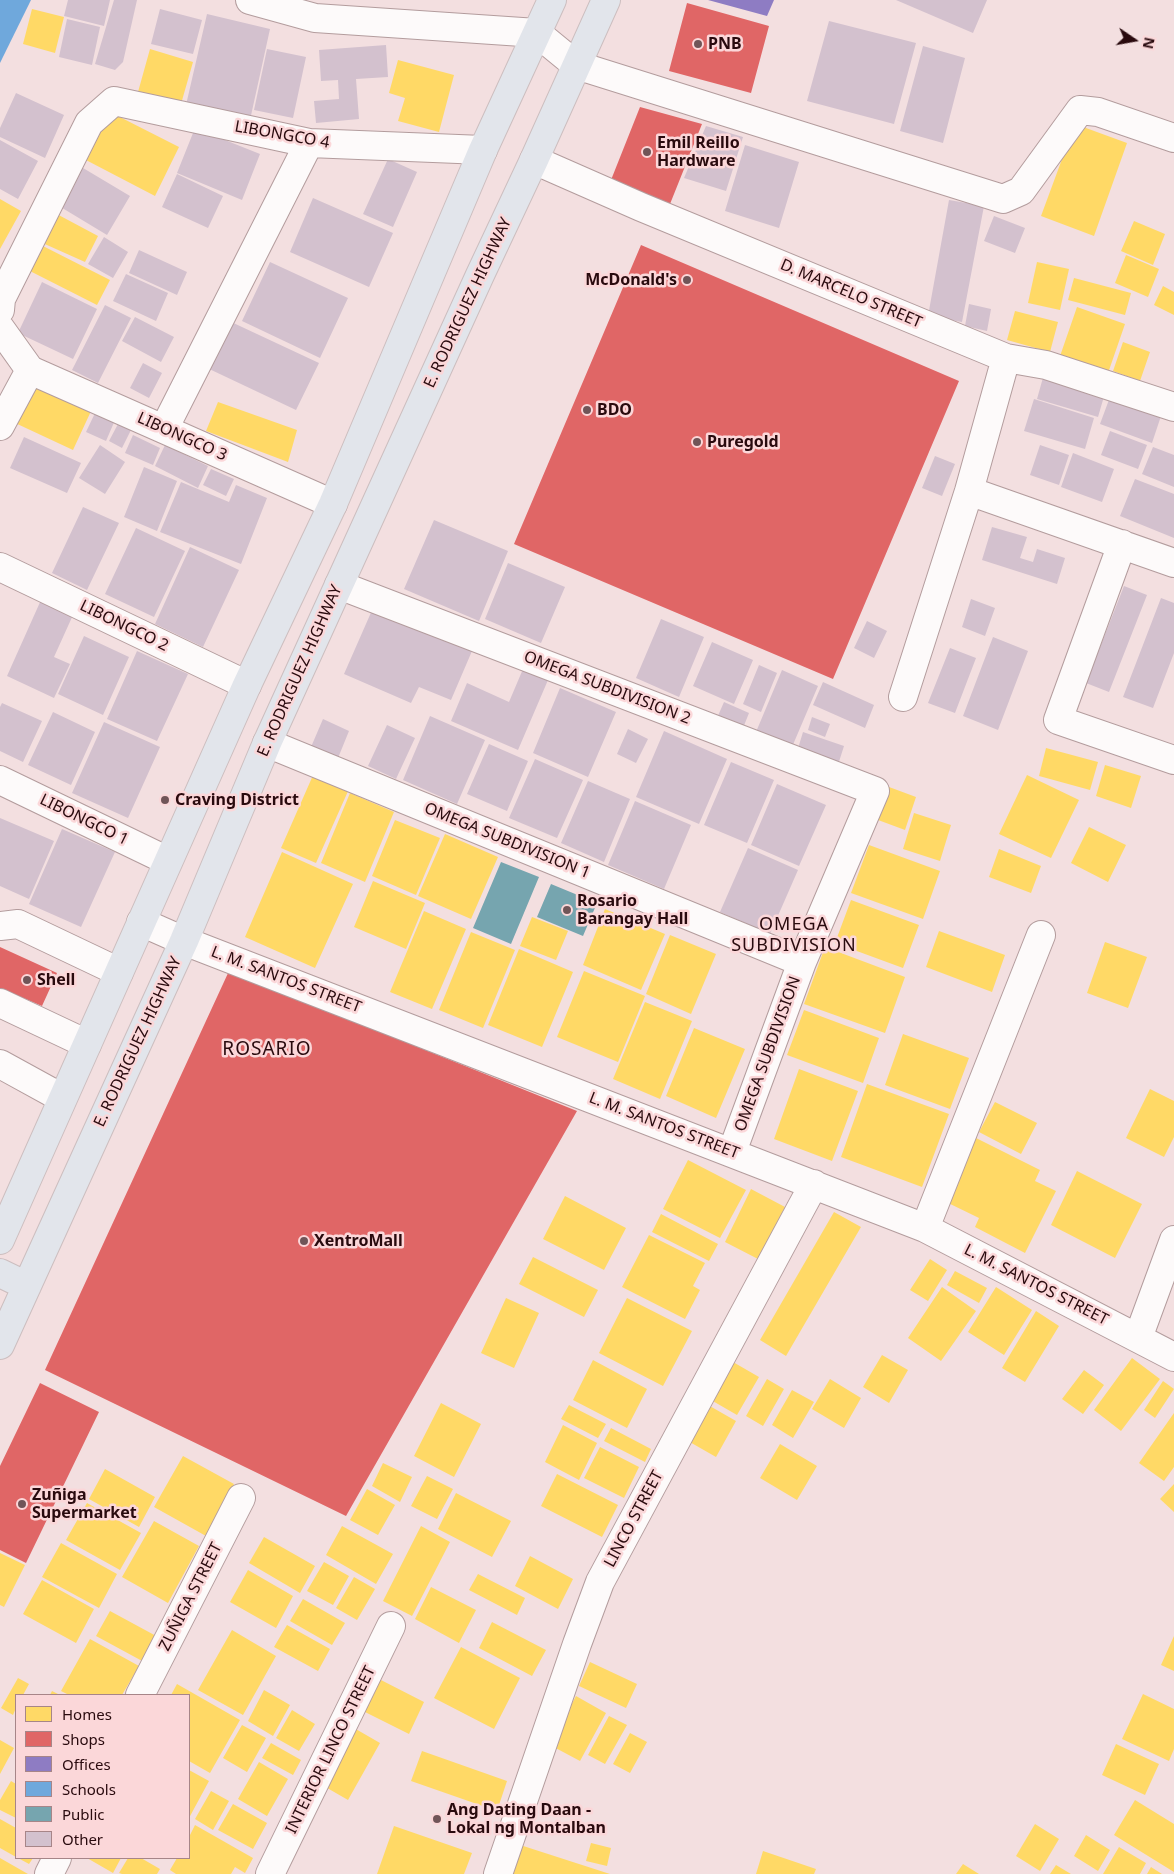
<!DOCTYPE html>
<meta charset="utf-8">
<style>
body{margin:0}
#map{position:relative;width:1174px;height:1874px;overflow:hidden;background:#f3dfe0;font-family:"Noto Sans",sans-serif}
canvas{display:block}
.legend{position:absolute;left:15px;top:1694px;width:175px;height:165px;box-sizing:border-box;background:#fbd7d9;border:1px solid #a78588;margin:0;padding:6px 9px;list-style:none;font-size:15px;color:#290a0e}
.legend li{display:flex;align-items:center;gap:10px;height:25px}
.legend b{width:25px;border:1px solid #a78588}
.north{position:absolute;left:1109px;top:15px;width:50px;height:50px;-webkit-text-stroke:4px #fbd7d9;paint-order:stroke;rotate:102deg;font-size:14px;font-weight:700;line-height:20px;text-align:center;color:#290a0e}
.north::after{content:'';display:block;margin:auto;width:18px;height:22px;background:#290a0e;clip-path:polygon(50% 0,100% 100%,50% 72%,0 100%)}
</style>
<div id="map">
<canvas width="1174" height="1874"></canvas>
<ul class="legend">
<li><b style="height:14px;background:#ffd966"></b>Homes</li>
<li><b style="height:14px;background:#e06666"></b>Shops</li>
<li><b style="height:14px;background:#8e7cc3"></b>Offices</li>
<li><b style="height:14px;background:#6fa8dc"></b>Schools</li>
<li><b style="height:14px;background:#76a5af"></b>Public</li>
<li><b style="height:14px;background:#d3c1ce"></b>Other</li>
</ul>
<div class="north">N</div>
</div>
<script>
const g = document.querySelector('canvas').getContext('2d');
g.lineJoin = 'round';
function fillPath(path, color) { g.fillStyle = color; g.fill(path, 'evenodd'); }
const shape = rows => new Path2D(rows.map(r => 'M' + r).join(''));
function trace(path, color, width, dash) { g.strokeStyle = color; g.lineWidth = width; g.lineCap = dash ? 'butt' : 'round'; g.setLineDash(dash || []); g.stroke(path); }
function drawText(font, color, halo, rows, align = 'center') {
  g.font = font + ' "Noto Sans",sans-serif'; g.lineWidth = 5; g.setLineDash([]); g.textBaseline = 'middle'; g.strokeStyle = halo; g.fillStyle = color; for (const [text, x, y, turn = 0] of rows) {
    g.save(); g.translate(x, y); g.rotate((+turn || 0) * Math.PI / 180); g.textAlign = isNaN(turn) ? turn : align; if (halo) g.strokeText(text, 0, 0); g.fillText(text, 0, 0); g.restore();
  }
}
const homes = shape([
 [32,9,64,17,55,53,23,44],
 [150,49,193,62,181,104,138,92],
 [398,60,454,75,439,132,398,121,405,98,389,93],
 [108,111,179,147,155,196,84,159],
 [1075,124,1127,143,1094,236,1041,216],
 [0,199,21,211,0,249],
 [53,212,98,236,85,262,38,241],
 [1134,221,1165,234,1153,265,1121,251],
 [37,243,110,280,97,305,24,268],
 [1126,255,1159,269,1148,297,1115,283],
 [1037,262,1069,269,1060,310,1028,303],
 [1074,278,1131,293,1125,315,1068,300],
 [1163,286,1174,292,1174,315,1154,305],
 [1077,307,1125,324,1107,376,1059,359],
 [1015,311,1058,322,1050,352,1007,340],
 [1123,342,1150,352,1140,381,1113,371],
 [32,380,92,409,73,450,13,422],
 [218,402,297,430,288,462,206,431],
 [1046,748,1098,762,1090,790,1039,776],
 [1105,765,1141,776,1131,808,1096,796],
 [314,773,349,789,316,863,281,848],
 [1027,775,1079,800,1051,858,999,834],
 [881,784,916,797,905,830,870,817],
 [350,793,394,812,365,882,321,863],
 [914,813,951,825,940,861,903,849],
 [395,820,440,838,416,895,372,876],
 [1089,827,1126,845,1108,882,1071,863],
 [445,834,498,857,471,919,418,896],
 [869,845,940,871,923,919,851,893],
 [999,849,1041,866,1031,893,989,877],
 [282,852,353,884,315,968,245,937],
 [373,881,425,903,406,949,354,927],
 [851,900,919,925,903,968,835,943],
 [605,909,665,934,641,990,583,965],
 [424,911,466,929,432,1009,390,992],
 [532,917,568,931,556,960,520,946],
 [939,931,1005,955,992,992,926,967],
 [471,932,515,950,483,1028,439,1010],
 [670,935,716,954,691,1014,646,994],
 [1105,942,1147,957,1128,1008,1087,993],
 [825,947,905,977,885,1033,804,1004],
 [519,949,573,972,542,1047,488,1025],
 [584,971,645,996,618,1062,557,1037],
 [645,1002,692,1021,660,1099,613,1079],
 [804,1010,879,1038,863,1083,787,1055],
 [694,1028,745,1049,716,1118,666,1096],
 [903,1034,969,1058,950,1109,885,1085],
 [799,1069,858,1091,832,1161,774,1139],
 [867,1084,949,1114,922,1187,841,1157],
 [1150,1089,1174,1101,1174,1137,1164,1157,1126,1138],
 [995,1102,1037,1123,1021,1154,979,1132],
 [974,1137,1040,1170,1035,1181,1056,1191,1025,1253,975,1227,979,1218,942,1200],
 [688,1160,746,1190,720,1238,663,1209],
 [1077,1171,1142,1204,1115,1258,1051,1225],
 [751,1189,785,1207,758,1259,725,1242],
 [565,1196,626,1228,604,1270,543,1239],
 [834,1212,861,1227,786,1356,760,1340],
 [661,1214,718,1244,709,1261,652,1232],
 [649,1235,705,1263,693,1286,700,1290,685,1319,622,1287],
 [533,1257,598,1290,584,1317,519,1284],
 [930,1259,947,1270,928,1301,910,1290],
 [955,1271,987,1288,979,1303,947,1285],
 [942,1287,976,1311,941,1361,908,1338],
 [996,1287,1032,1310,1004,1355,968,1332],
 [506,1298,539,1313,514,1368,481,1353],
 [627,1298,692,1331,663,1386,599,1353],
 [1036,1311,1059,1326,1025,1382,1002,1368],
 [882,1355,908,1370,889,1403,863,1387],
 [1132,1358,1160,1379,1121,1431,1094,1410],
 [593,1360,647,1389,627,1428,573,1400],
 [733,1362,759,1377,737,1415,711,1400],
 [1084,1370,1104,1385,1083,1414,1062,1399],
 [767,1379,784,1389,763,1426,746,1416],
 [830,1379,861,1398,844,1428,812,1409],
 [1163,1381,1174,1389,1155,1418,1144,1410],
 [792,1390,814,1402,793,1438,772,1425],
 [441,1403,481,1424,454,1477,414,1456],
 [569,1405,606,1424,598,1438,561,1419],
 [708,1405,736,1421,716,1457,688,1441],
 [1174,1413,1174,1467,1164,1481,1139,1463],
 [563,1425,597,1443,579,1480,545,1462],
 [611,1428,651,1449,645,1462,604,1441],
 [780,1444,817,1466,797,1500,760,1478],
 [600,1447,639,1467,624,1498,584,1478],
 [183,1456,234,1484,206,1536,154,1507],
 [383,1463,412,1477,400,1502,372,1486],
 [105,1469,155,1497,139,1527,89,1499],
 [557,1474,618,1505,602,1537,541,1506],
 [427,1476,453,1489,437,1519,411,1506],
 [1174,1484,1174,1512,1160,1499],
 [367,1489,395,1505,378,1535,350,1520],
 [456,1493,511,1521,492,1557,438,1529],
 [87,1503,141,1533,120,1570,66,1540],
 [154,1521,199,1546,168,1603,122,1577],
 [342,1526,393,1554,376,1584,326,1555],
 [421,1526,450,1542,412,1616,383,1601],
 [264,1537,315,1566,300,1593,249,1563],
 [61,1543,117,1574,99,1608,42,1577],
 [0,1553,25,1565,4,1607,0,1605],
 [530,1556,573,1579,558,1609,515,1586],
 [324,1562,349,1576,333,1605,307,1591],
 [248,1570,293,1596,276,1628,230,1602],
 [478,1574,525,1598,517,1615,469,1590],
 [354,1577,375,1589,357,1620,336,1608],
 [42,1580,94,1609,76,1643,23,1614],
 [431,1587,476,1610,459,1643,415,1619],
 [303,1599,345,1623,332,1645,290,1621],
 [110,1611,158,1637,144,1662,96,1636],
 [492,1622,546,1650,532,1676,479,1648],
 [287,1625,330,1649,318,1671,274,1647],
 [232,1630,276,1656,243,1715,198,1690],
 [1174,1636,1174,1671,1161,1665],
 [90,1639,139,1666,122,1695,69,1695,61,1691],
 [461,1647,520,1678,494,1729,434,1698],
 [590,1662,637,1684,626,1708,579,1686],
 [18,1678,29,1684,23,1695,16,1695,16,1708,13,1715,1,1708],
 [379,1679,424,1702,409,1734,363,1711],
 [177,1684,240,1720,210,1773,189,1761,189,1695,171,1695],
 [264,1690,290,1705,273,1736,248,1721],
 [52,1691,60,1695,50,1695],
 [1143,1694,1174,1709,1174,1749,1169,1761,1122,1739],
 [576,1696,606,1713,580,1761,550,1745],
 [292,1710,315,1724,299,1751,276,1738],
 [609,1716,627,1725,605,1764,588,1755],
 [242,1725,266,1738,247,1772,223,1758],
 [354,1728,380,1743,348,1800,322,1785],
 [630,1733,647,1742,630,1773,613,1764],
 [0,1740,14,1748,0,1774],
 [271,1743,301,1760,293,1775,262,1758],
 [1116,1744,1159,1764,1145,1795,1102,1775],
 [422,1751,507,1781,497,1811,411,1781],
 [259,1762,288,1779,267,1816,238,1799],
 [189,1770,209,1781,189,1818],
 [11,1781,16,1784,16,1818,0,1810,0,1800],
 [211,1791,229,1801,213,1830,195,1819],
 [1135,1800,1174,1824,1174,1872,1114,1835],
 [233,1804,267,1823,253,1849,218,1830],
 [0,1819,16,1828,16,1857,0,1848],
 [1035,1824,1059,1839,1040,1871,1016,1856],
 [195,1825,253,1858,245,1873,235,1867,231,1874,176,1874,170,1870,177,1858,189,1858,189,1837],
 [394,1826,472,1853,464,1874,377,1874],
 [1086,1835,1110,1850,1098,1871,1074,1856],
 [514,1843,610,1874,505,1874],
 [591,1843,611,1848,607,1866,586,1861],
 [1119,1847,1146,1863,1140,1874,1103,1874],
 [763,1851,816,1869,814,1874,756,1874],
 [0,1858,28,1874,0,1874],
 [18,1858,33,1858,29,1864],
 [87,1858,121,1858,113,1873],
 [128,1858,141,1858,160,1869,157,1874,122,1874,119,1873],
 [963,1864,979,1874,956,1874],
 [1056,1865,1071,1874,1050,1874],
 [1151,1867,1162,1874,1147,1874]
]);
const shops = shape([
 [687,3,769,26,751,93,669,71],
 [640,107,702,124,670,204,611,180],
 [641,245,959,381,833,679,514,544],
 [0,947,57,973,42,1006,0,988],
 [229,971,577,1111,346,1516,45,1370],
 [40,1383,99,1412,26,1563,0,1550,0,1466]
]);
const offices = shape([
 [708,0,774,0,767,16]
]);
const schools = shape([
 [0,0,31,0,0,63]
]);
const public = shape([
 [501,862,539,877,511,944,473,928],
 [551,884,597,903,583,936,537,917]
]);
const building = shape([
 [68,0,110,0,104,26,64,16],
 [114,0,137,0,123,62,115,70,95,64],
 [896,0,987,0,973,33],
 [160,9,202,20,193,54,151,44],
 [207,14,270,29,250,120,186,105],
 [67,19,100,27,92,65,59,57],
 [829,21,916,43,894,124,807,101],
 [386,45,388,77,356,79,359,119,316,123,314,101,339,99,338,80,321,81,319,50],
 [923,46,965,58,943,143,900,131],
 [267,49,306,57,293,118,254,110],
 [16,93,64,115,45,158,0,137,0,128],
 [706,126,743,137,726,191,684,178],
 [195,128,260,154,242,200,177,173],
 [0,140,38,161,18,199,0,189],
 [745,145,799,162,779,228,725,211],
 [388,159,417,172,393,227,363,214],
 [78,165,130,196,107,235,54,203],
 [177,174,223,196,208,228,162,207],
 [313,198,393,233,369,287,290,252],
 [949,200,984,206,962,322,928,316],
 [994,216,1025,228,1015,253,984,241],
 [104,237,128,252,113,278,88,264],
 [139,250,187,272,177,295,129,273],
 [270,262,348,298,320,358,242,321],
 [126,274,168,293,156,321,113,301],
 [42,282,97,309,73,359,18,333],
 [969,304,991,309,987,331,965,326],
 [105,305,131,318,98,383,72,370],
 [135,317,174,337,161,362,122,341],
 [227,320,319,363,296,410,205,367],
 [143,363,162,373,149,398,130,388],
 [1044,374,1105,393,1098,417,1037,399],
 [1110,397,1161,416,1152,443,1100,424],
 [1034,399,1094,418,1085,449,1024,431],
 [96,411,115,420,106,441,86,432],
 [118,424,131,430,122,448,109,441],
 [1110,431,1147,445,1138,469,1101,455],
 [133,435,160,448,153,465,125,453],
 [24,437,81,463,67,493,10,468],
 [100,445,125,462,105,494,79,478],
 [165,445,208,466,198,488,155,466],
 [1040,445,1069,455,1059,485,1030,475],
 [1153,447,1174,455,1174,487,1142,474],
 [1073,453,1114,469,1102,502,1061,487],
 [935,456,955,464,942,496,922,488],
 [144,467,177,481,157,531,124,517],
 [211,469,234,479,226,496,203,485],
 [1135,479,1174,494,1174,538,1120,516],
 [181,482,229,502,236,485,267,498,241,564,160,532],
 [83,507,119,523,87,590,52,573],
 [434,520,508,551,479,621,404,589],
 [992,527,1027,537,1020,558,1033,562,1037,549,1065,558,1057,584,982,560],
 [136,528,185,551,154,617,105,594],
 [190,547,239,570,203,647,155,624],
 [508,563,565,587,541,643,485,619],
 [1124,586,1147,595,1109,692,1086,683],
 [1161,598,1174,603,1174,653,1153,708,1123,697],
 [971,599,995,608,985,636,962,627],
 [41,600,73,615,54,657,70,664,54,698,7,676],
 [373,608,472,651,451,700,419,687,411,703,344,674],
 [661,619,704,637,679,697,636,678],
 [867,621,887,631,874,658,854,648],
 [84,636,129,657,103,715,58,694],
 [993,637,1028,651,998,730,963,716],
 [712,642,753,660,734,704,693,686],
 [950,648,976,658,955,713,928,703],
 [137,651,188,674,157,741,107,719],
 [759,665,777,673,761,712,743,704],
 [523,669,548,680,518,750,451,721,467,683,509,702],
 [782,670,818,686,792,747,756,732],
 [823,682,874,705,865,728,813,705],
 [560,688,616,712,588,777,533,753],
 [724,702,749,713,743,728,717,718],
 [2,703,42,721,23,762,0,751,0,707],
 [53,712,95,732,71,785,28,765],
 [430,716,485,740,457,804,403,780],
 [812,717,830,724,825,737,808,730],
 [323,719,349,731,338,758,311,747],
 [104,722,160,747,128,818,72,793],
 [387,725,415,738,396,779,368,766],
 [628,729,648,739,636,763,617,754],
 [664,731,727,759,699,824,636,797],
 [803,732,844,746,837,768,796,755],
 [489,744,528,761,507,811,467,794],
 [535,759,583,780,557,838,509,818],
 [731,762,774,780,747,843,704,825],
 [588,781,630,799,604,862,561,843],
 [777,784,826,805,799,866,751,845],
 [635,801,691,825,664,889,608,865],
 [0,818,54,841,29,899,0,886],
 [62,829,115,852,81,927,29,904],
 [748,848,798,870,770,934,720,912]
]);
const minor = shape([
 [250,0,315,18,537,33,576,65,1003,199,1021,191,1080,110,1098,112,1174,138],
 [534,160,641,207,1006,358,1046,365,1174,407],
 [0,310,1,299,89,123,114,101,309,143,483,150],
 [0,328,30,370],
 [30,370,333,504],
 [0,426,30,370],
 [164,429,309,143],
 [969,491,1174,563],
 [1122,544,1058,720,1174,760],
 [0,567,247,685],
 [339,585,875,791,802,962,732,1152],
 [903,697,969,491,1006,358],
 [267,743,802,962],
 [0,780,168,861],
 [141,922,184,941,925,1228,1174,1357],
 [0,926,18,924,119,972],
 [0,1003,87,1044],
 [0,1064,62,1098],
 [925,1228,1041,935],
 [1138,1338,1174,1240],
 [140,1695,241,1498],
 [49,1874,57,1858],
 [270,1874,391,1626],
 [498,1874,577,1644,600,1582,814,1184]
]);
const major = shape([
 [0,1240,247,685,333,504,483,150,552,0],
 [0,1273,27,1286],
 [0,1345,184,941,267,743,480,275,534,160,606,0]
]);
const markers = [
 [698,44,5,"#705558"],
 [647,152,5,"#705558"],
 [687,280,5,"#705558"],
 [587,410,5,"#705558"],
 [697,442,5,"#705558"],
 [165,800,5,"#705558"],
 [567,910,5,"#705558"],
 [27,980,5,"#705558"],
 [304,1241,5,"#705558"],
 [22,1504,5,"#705558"],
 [437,1819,5,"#705558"]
];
const poiNames = [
 ["PNB",708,44],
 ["Emil Reillo",657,143],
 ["Hardware",657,161],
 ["McDonald's",677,280,"right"],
 ["BDO",597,410],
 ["Puregold",707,442],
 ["Craving District",175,800],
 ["Rosario",577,901],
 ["Barangay Hall",577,919],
 ["Shell",37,980],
 ["XentroMall",314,1241],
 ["Zuñiga",32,1495],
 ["Supermarket",32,1513],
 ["Ang Dating Daan -",447,1810],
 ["Lokal ng Montalban",447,1828]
];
const streetNames = [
 ["LIBONGCO 4",282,135,10],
 ["D. MARCELO STREET",851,294,23],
 ["E. RODRIGUEZ HIGHWAY",468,303,-65],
 ["LIBONGCO 3",182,437,24],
 ["LIBONGCO 2",124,626,26],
 ["E. RODRIGUEZ HIGHWAY",300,671,-66],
 ["OMEGA SUBDIVISION 2",607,688,21],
 ["LIBONGCO 1",84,820,26],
 ["OMEGA SUBDIVISION 1",507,841,22],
 ["L. M. SANTOS STREET",286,980,21],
 ["E. RODRIGUEZ HIGHWAY",138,1042,-65],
 ["OMEGA SUBDIVISION",768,1054,-70],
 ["L. M. SANTOS STREET",664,1126,21],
 ["L. M. SANTOS STREET",1036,1285,27],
 ["LINCO STREET",634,1519,-62],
 ["ZUÑIGA STREET",191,1597,-63],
 ["INTERIOR LINCO STREET",331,1750,-64]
];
const neighbourhoodNames = [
 ["OMEGA",794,925],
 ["SUBDIVISION",794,946]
];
const quarterNames = [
 ["ROSARIO",267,1050]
];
fillPath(homes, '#ffd966');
fillPath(shops, '#e06666');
fillPath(offices, '#8e7cc3');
fillPath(schools, '#6fa8dc');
fillPath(public, '#76a5af');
fillPath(building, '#d3c1ce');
trace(minor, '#b39c9d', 30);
trace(major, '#ccbebf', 30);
trace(minor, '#fdfafa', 28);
trace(major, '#e2e5eb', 28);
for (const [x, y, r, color] of markers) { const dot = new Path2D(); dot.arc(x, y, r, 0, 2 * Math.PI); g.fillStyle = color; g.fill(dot); trace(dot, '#fbd7d9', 2); }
drawText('bold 16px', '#290a0e', '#fbd7d9', poiNames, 'left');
drawText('16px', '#290a0e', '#fbd7d9', streetNames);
g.letterSpacing = '1px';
drawText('18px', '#290a0e', '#fbd7d9', neighbourhoodNames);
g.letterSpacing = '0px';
g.letterSpacing = '1px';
drawText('19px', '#290a0e', '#fbd7d9', quarterNames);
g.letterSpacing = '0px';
</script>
